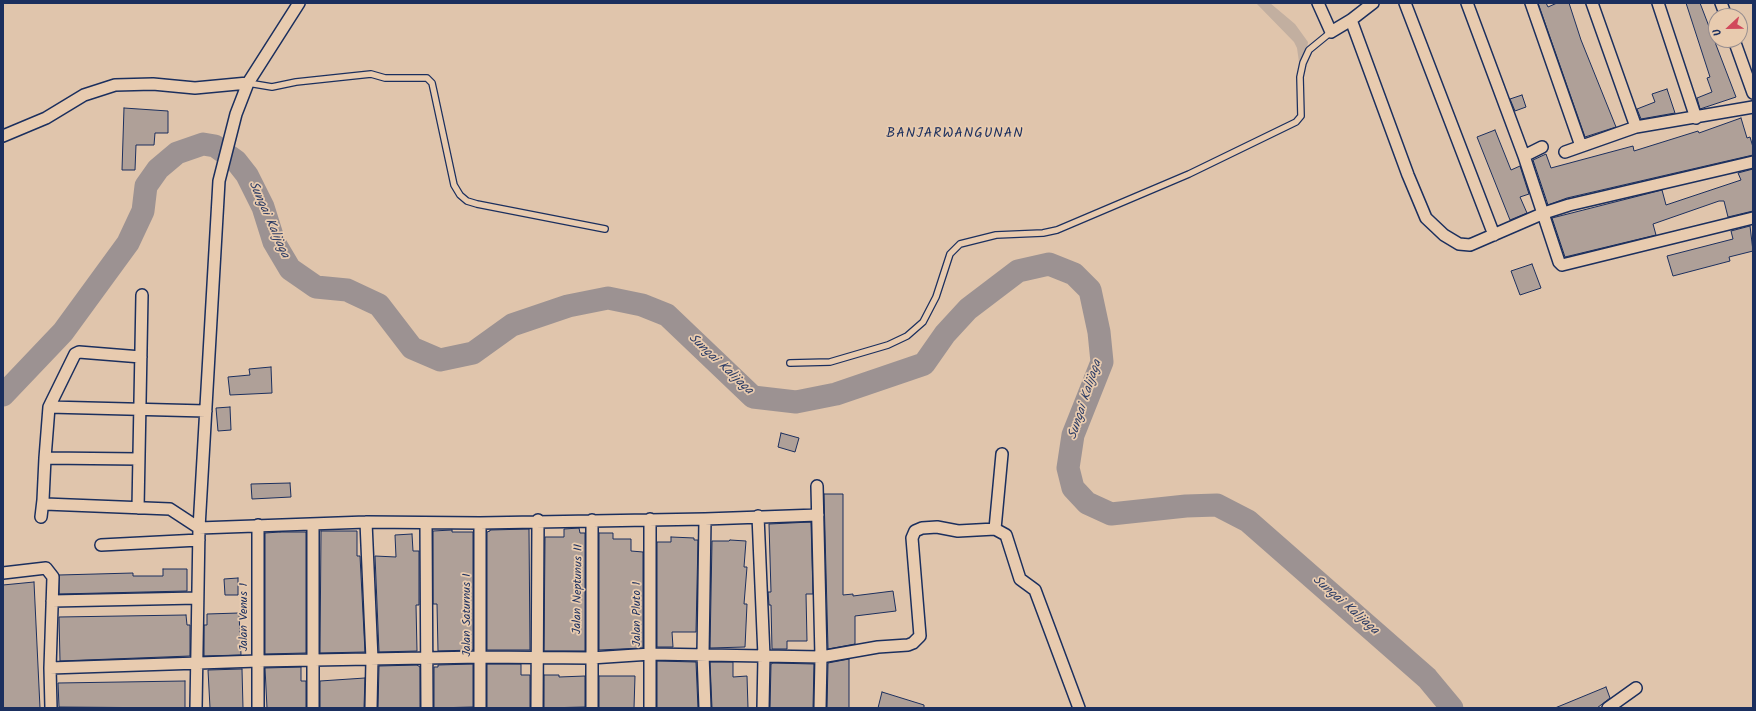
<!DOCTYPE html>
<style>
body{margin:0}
#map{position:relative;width:1756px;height:711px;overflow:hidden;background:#e0c5ac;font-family:Kalam,sans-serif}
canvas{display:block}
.frame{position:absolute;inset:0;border:4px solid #1b2f5e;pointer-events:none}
.north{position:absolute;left:1708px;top:8px;width:40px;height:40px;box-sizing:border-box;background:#e8cbaf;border:1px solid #968d8f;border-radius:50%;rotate:248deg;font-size:11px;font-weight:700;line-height:16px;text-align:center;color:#1b2f5e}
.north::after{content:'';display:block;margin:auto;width:14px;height:18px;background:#d1495b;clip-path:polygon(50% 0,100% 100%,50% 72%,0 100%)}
</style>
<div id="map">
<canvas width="1756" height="711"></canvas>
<div class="frame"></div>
<div class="north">U</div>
</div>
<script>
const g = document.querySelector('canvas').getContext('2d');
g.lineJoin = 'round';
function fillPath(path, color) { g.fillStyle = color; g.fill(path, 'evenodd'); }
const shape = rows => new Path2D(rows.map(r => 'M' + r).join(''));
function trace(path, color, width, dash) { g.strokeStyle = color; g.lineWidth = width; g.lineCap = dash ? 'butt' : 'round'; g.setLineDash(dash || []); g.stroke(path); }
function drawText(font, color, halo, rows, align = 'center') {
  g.font = font + ' Kalam,sans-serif'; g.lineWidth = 3.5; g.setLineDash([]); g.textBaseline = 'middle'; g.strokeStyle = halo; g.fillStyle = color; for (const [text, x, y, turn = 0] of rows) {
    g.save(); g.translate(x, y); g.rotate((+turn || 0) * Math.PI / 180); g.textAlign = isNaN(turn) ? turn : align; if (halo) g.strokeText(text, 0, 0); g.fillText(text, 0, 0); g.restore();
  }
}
const green = shape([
 [1256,3,1270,3,1295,24,1308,42,1307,49,1299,62,1297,48,1294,42]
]);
const river = shape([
 [3,395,63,332,128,243,143,211,146,186,158,169,177,153,203,144,215,146,236,161,247,175,263,207,274,242,290,269,316,287,347,290,379,305,412,348,440,360,473,353,512,325,568,306,608,298,642,305,667,315,753,397,796,402,836,394,924,364,945,334,968,309,1018,271,1049,264,1074,274,1090,290,1099,332,1102,362,1073,435,1068,468,1073,488,1087,503,1111,514,1186,506,1217,505,1248,521,1427,678,1452,708]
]);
const building = shape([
 [1538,3,1546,3,1548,7,1557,3,1569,3,1581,40,1616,127,1585,137,1538,3],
 [1686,3,1700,3,1736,97,1700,109,1697,98,1712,92,1707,78,1710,77,1686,3],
 [1667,89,1675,113,1641,119,1637,109,1655,102,1652,94,1667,89],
 [1522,95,1526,107,1515,111,1510,99,1522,95],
 [124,108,168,111,168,133,155,133,154,145,136,145,135,170,122,170,124,108],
 [1741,118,1747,138,1750,137,1753,147,1753,155,1567,198,1548,205,1533,160,1546,154,1551,168,1633,146,1634,151,1698,131,1699,133,1741,118],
 [1495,130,1511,170,1520,166,1529,194,1520,197,1527,213,1510,220,1477,137,1495,130],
 [1753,169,1753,211,1728,217,1724,201,1719,201,1653,224,1656,235,1565,257,1552,218,1662,190,1666,205,1741,180,1738,173,1753,169],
 [1750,226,1753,251,1729,257,1730,261,1673,276,1667,256,1733,239,1731,231,1750,226],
 [1532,264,1541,288,1520,295,1511,271,1532,264],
 [271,367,272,393,230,395,228,377,250,375,249,369,271,367],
 [230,407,231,430,218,431,216,408,230,407],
 [781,433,799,438,795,452,778,447,781,433],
 [290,483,291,497,252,499,251,484,290,483],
 [824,494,843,494,843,595,853,594,853,596,893,591,896,611,855,616,855,644,828,649,824,494],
 [811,522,813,594,806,594,807,641,787,641,787,649,772,649,771,605,769,605,768,592,771,592,769,524,811,522],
 [579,528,580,533,585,533,585,651,544,651,545,537,564,537,564,529,579,528],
 [529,529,530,650,487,650,487,532,490,531,490,530,529,529],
 [452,530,452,532,473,532,473,650,438,651,437,604,433,604,433,531,452,530],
 [321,531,357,531,357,556,360,556,365,652,320,653,321,531],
 [280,532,306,532,306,653,265,654,265,533,280,532],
 [599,533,613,533,613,539,631,539,631,551,643,552,643,648,599,650,599,533],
 [412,534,413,551,419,551,419,605,416,605,417,651,379,652,375,556,396,557,395,535,412,534],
 [671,537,694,538,694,540,698,540,696,632,672,632,673,647,657,647,657,542,671,542,671,537],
 [730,540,746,541,744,567,747,567,744,604,747,604,745,647,710,648,712,541,729,541,730,540],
 [163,569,187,569,187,591,59,594,59,575,133,573,133,576,163,576,163,569],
 [238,578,238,595,225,595,224,579,238,578],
 [34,582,40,708,3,708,3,585,34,582],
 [239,613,241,655,204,656,204,625,207,625,207,614,239,613],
 [186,615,187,625,190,625,190,656,60,661,59,617,186,615],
 [849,659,849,708,827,708,828,663,849,659],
 [657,661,696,662,698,708,657,708,657,661],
 [710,662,733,662,733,677,747,676,748,708,712,708,710,662],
 [773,663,814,664,813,708,770,708,771,664,773,663],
 [473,664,473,707,434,708,434,667,438,667,438,665,473,664],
 [487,664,521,664,521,675,530,675,530,708,487,708,487,664],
 [417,665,420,667,420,708,378,708,379,666,417,665],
 [301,667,301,681,306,681,306,708,267,708,265,668,301,667],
 [242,669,243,708,210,708,208,670,242,669],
 [544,675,559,675,559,677,585,676,585,707,544,708,544,675],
 [599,676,635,676,634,708,599,708,599,676],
 [365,678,364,708,320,708,320,681,365,678],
 [185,681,185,708,59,707,58,683,185,681],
 [1606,687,1610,698,1597,708,1555,708,1606,687],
 [882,692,924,705,924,708,878,708,882,692]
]);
const service = shape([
 [248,83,272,87,296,82,371,74,385,78,427,78,432,83,434,92,454,185,460,195,467,201,477,204,605,229],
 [790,363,830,362,888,345,907,336,923,322,936,297,950,254,960,244,996,235,1043,233,1057,230,1189,174,1296,122,1301,116,1300,77,1303,63,1309,50,1331,32]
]);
const minor = shape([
 [1318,3,1331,32,1351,20,1373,3],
 [1405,3,1494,235],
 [1467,3,1524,156,1559,262,1562,265,1753,218],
 [1531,3,1581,146],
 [1592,3,1636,127],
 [1658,3,1696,118],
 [1721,3,1726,16],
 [1351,20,1408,175,1426,218,1444,235,1459,244,1470,245,1544,213,1569,205,1753,162],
 [1734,40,1753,93],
 [3,136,46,118,84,95,115,85,153,84,195,88,248,83],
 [1565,152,1636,127,1753,107],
 [1524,156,1542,147],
 [141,357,79,352,75,354,49,407,45,458,43,500,45,504,170,509,199,528,366,522,480,523,705,519,818,515],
 [49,407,206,411],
 [45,458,139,459],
 [817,486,821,657,820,708],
 [138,508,142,295],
 [758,516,764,656,763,708],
 [41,517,43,500],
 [650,519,650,708],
 [592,520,592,708],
 [366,522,372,659,371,708],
 [426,523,427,708],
 [313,524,313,708],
 [258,525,258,708],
 [995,529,1002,454],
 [101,545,199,540],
 [3,573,46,568,53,577,50,668,51,708],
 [52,601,197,598],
 [50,668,258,661,481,657,591,658,651,654,821,657,878,647,908,645,913,643,920,636,912,538,915,531,922,528,937,527,958,531,995,529,1006,535,1020,579,1035,590,1079,708],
 [196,708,199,528,219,181,236,114,248,83,299,3],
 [480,708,480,523],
 [537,708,538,520],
 [705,708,703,654,705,519],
 [1608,708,1636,688]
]);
const streetNames = [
 ["Jalan Neptunus II",579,589,-89],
 ["Jalan Pluto 1",638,614,-90],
 ["Jalan Saturnus I",468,615,-90],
 ["Jalan Venus 1",245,617,-90]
];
const waterNames = [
 ["Sungai Kalijaga",268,220,66],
 ["Sungai Kalijaga",720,365,43],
 ["Sungai Kalijaga",1086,400,-72],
 ["Sungai Kalijaga",1345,606,41]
];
const quarterNames = [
 ["BANJARWANGUNAN",955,135]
];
fillPath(green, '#c2afa0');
trace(river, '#9c9292', 23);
fillPath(building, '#afa098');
trace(building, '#1b2f5e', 1);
trace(service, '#1b2f5e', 8);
trace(minor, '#1b2f5e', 14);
trace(service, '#e8cbaf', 5.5);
trace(minor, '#e8cbaf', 11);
drawText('12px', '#1b2f5e', '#e8cbaf', streetNames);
drawText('italic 13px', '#2e3e66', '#e8cbaf', waterNames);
g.letterSpacing = '1px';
drawText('14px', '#1b2f5e', '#e8cbaf', quarterNames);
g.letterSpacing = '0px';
</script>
